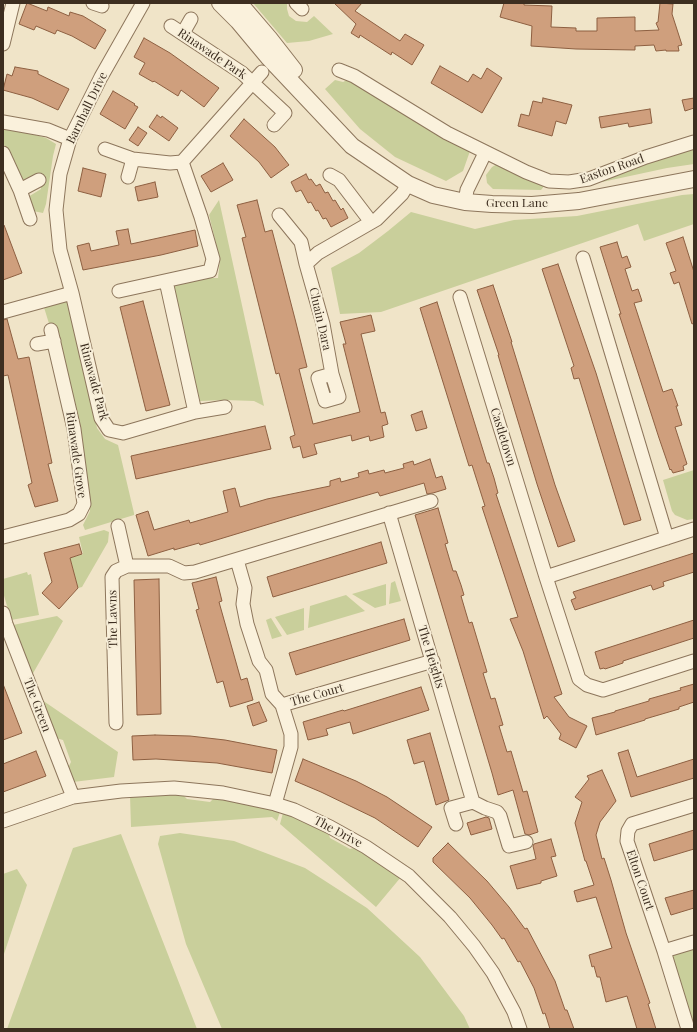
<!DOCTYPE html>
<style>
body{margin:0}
#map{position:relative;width:697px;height:1032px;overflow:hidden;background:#f0e4c8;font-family:"Playfair Display",serif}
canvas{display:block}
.frame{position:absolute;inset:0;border:4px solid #3d2e20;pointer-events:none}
</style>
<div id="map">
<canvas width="697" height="1032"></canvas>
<div class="frame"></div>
</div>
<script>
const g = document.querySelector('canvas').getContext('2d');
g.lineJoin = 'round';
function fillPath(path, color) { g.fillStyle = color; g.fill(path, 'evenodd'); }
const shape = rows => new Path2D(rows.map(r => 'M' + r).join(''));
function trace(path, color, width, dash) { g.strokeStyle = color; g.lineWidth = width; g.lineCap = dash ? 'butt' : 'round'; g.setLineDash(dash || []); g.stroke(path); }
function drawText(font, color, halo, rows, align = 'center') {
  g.font = font + ' "Playfair Display",serif'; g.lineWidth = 4; g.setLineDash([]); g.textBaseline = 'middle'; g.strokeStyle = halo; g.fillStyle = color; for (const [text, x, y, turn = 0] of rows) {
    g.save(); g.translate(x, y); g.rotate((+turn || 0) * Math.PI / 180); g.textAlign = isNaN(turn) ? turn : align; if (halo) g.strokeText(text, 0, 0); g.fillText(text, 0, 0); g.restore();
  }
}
const green = shape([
 [253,3,287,3,287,9,289,16,296,21,307,22,314,16,333,34,309,41,287,43],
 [349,79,470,151,463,171,446,181,395,157,360,129,325,89,335,80,343,82],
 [6,126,46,138,56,144,53,156,46,204,43,213,33,211,28,197,41,189,38,176,20,180,3,142,3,127],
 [694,145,694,164,667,168,602,182,598,179],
 [497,164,545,185,541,190,493,189,487,183,486,175,492,167],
 [694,194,694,224,644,241,638,224,381,312,340,314,331,268,359,253,388,231,411,212,475,229,514,220,577,216,682,195],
 [219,200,264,406,254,401,225,400,200,401,174,297,173,288,176,282,200,278,218,278,220,260,209,215],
 [72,293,97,428,105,439,118,445,134,513,134,515,85,530,83,525,90,511,74,429,51,330,42,301],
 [694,470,694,519,687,520,675,515,672,511,663,480],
 [104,530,109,532,108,542,82,587,78,588,70,558,83,554,79,537],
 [27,572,28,575,31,574,39,615,11,620,3,592,3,579],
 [395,581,401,601,389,604,391,583],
 [386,584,386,605,375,608,352,594],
 [346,595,365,611,308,628,310,606],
 [304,608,304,630,287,635,275,617],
 [57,616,63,621,32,675,13,625],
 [271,618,282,636,272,639,266,620],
 [42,700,118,752,114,777,73,782,68,768,71,762,63,740,56,738],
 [182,794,187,799,210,802,215,797,265,808,280,812,277,821,272,817,131,827,130,795],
 [283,813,328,832,330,838,350,849,357,847,401,877,376,907,280,824],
 [180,833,234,841,305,868,367,908,420,957,464,1016,470,1029,222,1029,186,944,158,844,160,836],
 [121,834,197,1029,7,1029,73,848],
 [17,869,27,885,3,957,3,874],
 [694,942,694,1029,664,951]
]);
const building = shape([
 [27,3,47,11,48,7,69,16,70,12,83,16,106,30,95,49,72,36,57,30,55,34,36,26,34,30,19,24,27,3],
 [334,3,362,3,355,11,400,41,405,34,424,45,412,65,392,52,391,55,360,35,359,38,351,33,356,24,334,3],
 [504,3,524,3,524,5,552,6,551,27,576,28,576,31,597,31,597,18,635,17,635,31,659,30,656,23,658,22,660,3,673,4,672,14,682,45,678,46,679,51,666,51,666,50,656,51,654,45,635,46,635,50,576,49,531,46,532,26,500,17,504,3],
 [144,38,170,53,219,88,204,107,181,90,178,96,154,81,153,82,139,74,145,63,134,57,144,38],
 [440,66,468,82,473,74,481,79,487,68,502,78,482,113,431,83,440,66],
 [15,67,38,71,38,74,69,89,58,110,32,98,3,90,7,74,12,76,15,67],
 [113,91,135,104,134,105,138,107,125,129,100,114,113,91],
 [543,98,572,105,566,124,556,121,552,136,518,126,521,114,529,116,533,101,542,103,543,98],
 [694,98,694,108,685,111,682,100,694,98],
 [650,109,652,123,629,127,628,123,601,128,599,117,650,109],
 [157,115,161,118,162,116,178,128,169,141,149,127,157,115],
 [244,119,275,147,289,165,271,178,259,162,230,136,244,119],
 [138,127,147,133,138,146,129,140,138,127],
 [223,163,233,180,211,192,201,176,223,163],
 [83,168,106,174,101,197,78,191,83,168],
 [306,174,309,180,311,179,316,186,320,184,325,193,328,192,333,201,335,200,341,210,343,208,348,218,331,227,326,218,323,219,318,210,316,211,311,202,308,203,301,190,296,192,291,182,306,174],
 [155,182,158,197,138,201,135,187,155,182],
 [257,200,265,232,272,230,295,319,307,367,299,369,313,424,360,412,343,344,346,344,340,322,371,315,375,331,361,334,381,413,385,412,388,424,382,426,384,437,370,441,369,436,352,441,351,435,314,444,317,454,303,458,300,446,293,448,290,437,295,435,279,373,276,374,242,238,246,237,237,205,257,200],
 [3,225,4,225,22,273,3,280,3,225],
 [128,229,131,244,195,230,198,246,161,255,83,270,77,246,89,243,91,251,119,245,116,231,128,229],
 [683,237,694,272,694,323,692,324,679,282,674,284,670,273,676,271,666,243,683,237],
 [617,242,622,258,627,256,631,267,625,269,632,291,638,289,642,301,634,303,663,392,672,389,678,406,676,406,682,425,675,427,687,464,683,466,684,470,673,473,671,469,670,470,659,438,619,314,621,314,600,247,617,242],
 [558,264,596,373,641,520,624,525,579,378,574,379,571,368,574,366,542,269,558,264],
 [493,285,512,342,511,342,555,485,575,541,558,547,537,484,498,355,499,355,477,290,493,285],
 [143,301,170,405,146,411,120,307,143,301],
 [437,302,487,463,489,463,494,478,498,493,496,494,562,694,554,697,569,717,587,726,576,748,559,739,561,734,547,716,544,719,523,651,510,619,518,617,482,507,485,506,472,465,469,466,420,308,437,302],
 [7,319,18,359,29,357,52,463,48,464,58,501,35,507,28,485,32,483,8,375,3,376,3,320,7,319],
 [422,411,427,428,416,431,411,415,422,411],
 [265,426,271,449,136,479,131,456,265,426],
 [430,459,436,478,442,476,446,489,433,493,427,494,424,483,380,496,378,492,289,518,200,545,199,543,174,550,174,548,148,556,136,515,148,511,154,530,189,520,190,523,228,512,223,491,235,488,240,507,267,499,330,486,330,481,340,478,341,482,359,477,358,473,368,470,369,474,384,470,385,473,404,468,403,464,413,461,414,465,430,459],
 [438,508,448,543,445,544,453,571,456,571,461,585,464,595,461,596,466,613,469,623,472,622,487,672,483,673,491,699,495,698,503,725,499,726,507,752,511,751,523,792,527,791,538,832,529,835,525,834,513,790,498,795,492,773,415,515,438,508],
 [381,542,387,563,273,597,267,577,381,542],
 [79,544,82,554,70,558,78,588,59,609,42,593,52,582,44,553,79,544],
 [694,553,694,572,663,582,664,586,653,590,651,585,575,610,571,600,576,598,573,592,694,553],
 [216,577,222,601,219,602,241,680,247,678,253,700,230,707,223,681,217,683,196,610,199,609,192,583,216,577],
 [159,579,161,714,137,715,134,580,159,579],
 [404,619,410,640,296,675,289,653,404,619],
 [694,620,694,638,623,661,623,663,605,669,604,668,600,669,595,652,694,620],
 [3,684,22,733,3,740,3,684],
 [694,684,694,702,679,707,679,709,645,719,645,720,596,735,592,718,615,712,615,711,649,701,649,699,681,690,680,688,694,684],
 [421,687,429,710,353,734,350,722,326,729,328,735,308,740,303,722,343,710,344,711,421,687],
 [259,702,267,721,253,726,247,706,259,702],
 [430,733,449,800,436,805,424,761,414,764,407,740,430,733],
 [155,735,190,736,225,740,277,750,272,773,217,763,156,759,133,760,132,736,155,735],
 [628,750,637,777,694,759,694,778,631,797,618,753,628,750],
 [36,751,46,776,3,792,3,764,36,751],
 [303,759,356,781,387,797,432,827,418,847,375,818,321,792,295,781,303,759],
 [602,770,616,801,600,822,596,835,602,859,604,858,611,880,626,933,650,1003,648,1004,656,1029,637,1029,627,996,606,1002,600,977,597,977,594,966,592,967,589,955,612,948,596,897,577,902,574,891,594,885,586,861,585,861,575,823,582,802,575,797,589,779,587,776,602,770],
 [486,817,489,818,492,829,471,835,467,823,486,817],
 [694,830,694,849,654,861,649,844,694,830],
 [551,839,556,856,551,857,557,876,541,881,541,883,517,889,510,866,536,859,533,846,534,844,551,839],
 [448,843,487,881,509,907,525,929,527,928,555,981,565,1010,567,1010,574,1029,550,1029,545,1013,543,1014,534,988,520,961,518,962,504,938,502,939,492,925,470,898,433,862,433,858,448,843],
 [694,890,694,908,671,915,665,898,694,890]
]);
const minor = shape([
 [93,3,102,6],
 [143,3,101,77,70,139,60,174,56,210,60,250,72,293,101,418,109,430,123,433,195,412,225,407],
 [296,3,302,9],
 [171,26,242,73,285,113,274,125],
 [183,33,191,19],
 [3,44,13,3],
 [339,70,354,76,447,133,526,172,549,181,569,182,589,179,646,157,694,142],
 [3,122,48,130,70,139],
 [105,149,133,159,170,163,182,162],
 [3,153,20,190,30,219],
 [330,175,339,180,371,222],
 [128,177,133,159],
 [20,190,39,180],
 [465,202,467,190,485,153],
 [279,215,301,242,306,264,318,253,377,219,402,194,408,184],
 [583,258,667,538],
 [306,264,323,324,332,374,339,397,325,401,318,378,332,374],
 [166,281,195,412],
 [119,291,210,271,213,259,201,217,182,162,262,72],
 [460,297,546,577,579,679,587,685,603,690,694,661],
 [3,312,72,293],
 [37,344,54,341],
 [389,513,473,802],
 [3,537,69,520,79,514,84,504,74,429,51,330],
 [237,560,245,588,243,604,247,624,259,661,266,670,272,694,282,705,433,661],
 [127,566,169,566,184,573,195,572,431,501],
 [546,577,694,529],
 [3,613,6,624,73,797],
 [116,723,112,577,116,571,127,566,118,526],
 [275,804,291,747,291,734,282,705],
 [3,821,73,797,121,791,174,788,223,793,275,804,294,810,330,827,366,847,409,876,450,917,474,946,493,973,514,1012,520,1029],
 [456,824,451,808,473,802,485,808,497,812,500,816,509,846,526,842],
 [664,951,694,942],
 [688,1029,664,951,627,841,628,831,632,824,694,805]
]);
const tertiary = shape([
 [220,3,238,21,268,57,352,146,408,184,433,195,465,202,492,204,532,205,579,201,694,179],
 [239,3,269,38,294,70]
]);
const streetNames = [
 ["Rinawade Park",212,54,34],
 ["Barnhall Drive",87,108,-64],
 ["Easton Road",612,169,-19],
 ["Green Lane",517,203],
 ["Cluain Dara",320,319,77],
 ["Rinawade Park",94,382,75],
 ["Castletown",503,437,73],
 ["Rinawade Grove",76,455,82],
 ["The Lawns",113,619,-91],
 ["The Heights",431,657,73],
 ["The Court",317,695,-16],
 ["The Green",37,705,69],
 ["The Drive",338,832,28],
 ["Elton Court",640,880,71]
];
fillPath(green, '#c9cf9b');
fillPath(building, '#cf9f7d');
trace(building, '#8d5f41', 1);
trace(minor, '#8d765c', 15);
trace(tertiary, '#8d765c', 18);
trace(minor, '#faf1dc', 13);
trace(tertiary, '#faf1dc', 16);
drawText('12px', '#3d2e20', '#f7eed8', streetNames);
</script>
